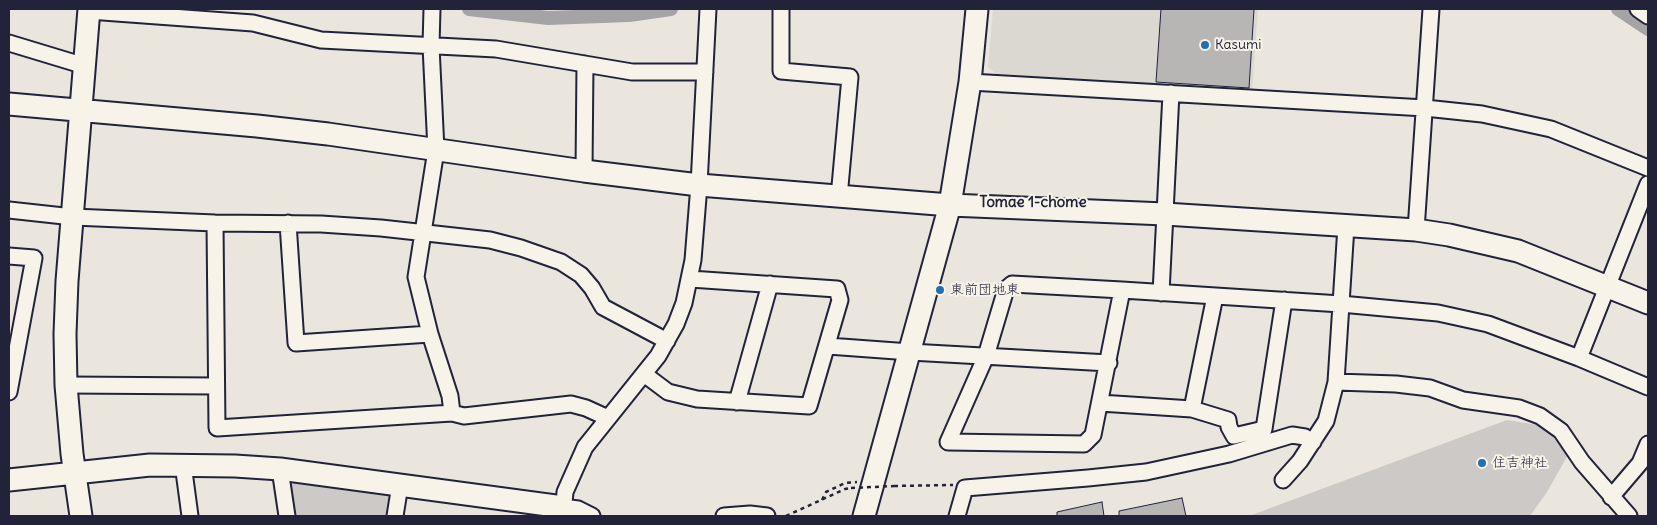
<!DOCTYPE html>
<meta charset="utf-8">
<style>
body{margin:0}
#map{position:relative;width:1657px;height:525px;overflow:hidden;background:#eae6de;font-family:Delius,sans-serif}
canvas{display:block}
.frame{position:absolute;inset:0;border:10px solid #22223b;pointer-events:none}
</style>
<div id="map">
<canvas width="1657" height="525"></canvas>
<div class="frame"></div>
</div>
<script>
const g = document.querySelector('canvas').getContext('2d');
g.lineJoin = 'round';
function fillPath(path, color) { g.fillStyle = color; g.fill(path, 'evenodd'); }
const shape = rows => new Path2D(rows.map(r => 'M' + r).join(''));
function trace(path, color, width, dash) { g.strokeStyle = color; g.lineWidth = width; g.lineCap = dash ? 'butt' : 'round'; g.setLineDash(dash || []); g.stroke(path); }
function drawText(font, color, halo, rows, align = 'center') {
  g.font = font + ' Delius,"Klee One",sans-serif'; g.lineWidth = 4; g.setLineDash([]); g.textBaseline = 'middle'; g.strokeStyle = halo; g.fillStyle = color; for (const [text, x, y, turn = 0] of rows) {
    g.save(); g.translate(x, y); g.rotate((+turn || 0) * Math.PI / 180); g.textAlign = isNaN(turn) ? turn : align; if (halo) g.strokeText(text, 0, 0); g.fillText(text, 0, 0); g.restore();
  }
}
const built = shape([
 [993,9,1258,9,1252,91,996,74,988,67]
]);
const green = shape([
 [1507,420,1538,425,1554,438,1568,455,1547,492,1530,516,1249,516],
 [295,481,389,493,388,513,384,516,295,516,290,487]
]);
const canal = shape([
 [469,9,548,18,629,15,671,9],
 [1618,9,1648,29]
]);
const building = shape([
 [1161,9,1254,9,1249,88,1156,82,1161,9],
 [1182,498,1186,516,1119,516,1119,511,1182,498],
 [1102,502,1104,516,1057,516,1057,512,1102,502]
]);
const path = shape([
 [894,486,953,485],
 [822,500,826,492,845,483,857,482],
 [786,516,845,489,851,488]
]);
const street = shape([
 [781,9,781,71,850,77,839,197],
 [1638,9,1648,16],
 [89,11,253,23,321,40,496,49,632,72,705,72],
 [9,43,85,66],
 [970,82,1425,108,1482,114,1551,129,1648,168],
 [584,171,585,64],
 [9,210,73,217,215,223,321,224,381,228,490,240,521,248,561,262,581,275,592,288,603,307,667,341],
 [215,223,217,428,452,413,450,396,430,334,416,277,436,150,431,46,432,9],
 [288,223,296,343,430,334],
 [1416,230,1431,9],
 [9,256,34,258,9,392],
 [1122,290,1093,435,1084,444,948,442,986,356,1006,289,1012,284,1122,290,1341,304,1438,313,1488,324,1579,358,1648,387],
 [1161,293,1171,93],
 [828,346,910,352,1109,363],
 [1579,358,1648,184],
 [644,374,668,392,697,399,809,406,840,300,837,289,690,279],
 [1336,382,1396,384,1430,388,1463,400,1519,408,1540,416,1561,431,1582,462,1629,516],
 [66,385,216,386],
 [737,402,770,284],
 [1100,403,1192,409,1228,420,1229,427,1234,436,1264,429,1284,300],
 [1192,409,1215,296],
 [452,413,464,416,571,404,586,408,608,418],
 [183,464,190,516],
 [280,469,287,516],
 [1283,480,1300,461,1326,421,1336,382,1346,226],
 [1611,497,1640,463,1648,444],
 [563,507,578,509,592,516],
 [395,516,400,485],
 [563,516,565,492,585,447,658,356,676,324,684,303,693,260,699,185,708,9],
 [724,516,750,514,767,516],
 [957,516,965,488,1088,478,1146,472,1229,454,1292,435,1305,437,1313,442]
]);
const secondary = shape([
 [9,104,257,126,328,134,584,171,699,185,950,205,1165,214,1416,230,1449,235,1518,251,1648,303],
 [9,480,150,465,235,466,280,469,563,507],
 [81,516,72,454,66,385,65,334,67,281,89,9],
 [864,516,950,205,970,82,977,9]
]);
const pathBridge = shape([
 [851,488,894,486]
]);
const markers = [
 [1205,45,5,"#1f6fb2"],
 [940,290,5,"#1f6fb2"],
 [1482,463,5,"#1f6fb2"]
];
const poiNames = [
 ["Kasumi",1215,45],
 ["東前団地東",950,290],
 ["住吉神社",1492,463]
];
const neighbourhoodNames = [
 ["Tomae 1-chome",1033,203]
];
fillPath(built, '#dbd8d2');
fillPath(green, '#cdc9c6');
trace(canal, '#a6a3a6', 14);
fillPath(building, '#b8b6b5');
trace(building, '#22223b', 1);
trace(street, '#22223b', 19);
trace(secondary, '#22223b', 25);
trace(path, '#22223b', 2.5, [4, 4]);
trace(street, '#f7f3e8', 15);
trace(secondary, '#f7f3e8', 21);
trace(pathBridge, '#22223b', 2.5, [4, 4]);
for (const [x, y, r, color] of markers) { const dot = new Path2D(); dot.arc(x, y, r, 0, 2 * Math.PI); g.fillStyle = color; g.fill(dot); trace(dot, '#f7f3e8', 2); }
drawText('14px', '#22223b', '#f7f3e8', poiNames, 'left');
drawText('bold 15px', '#22223b', '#f7f3e8', neighbourhoodNames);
</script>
